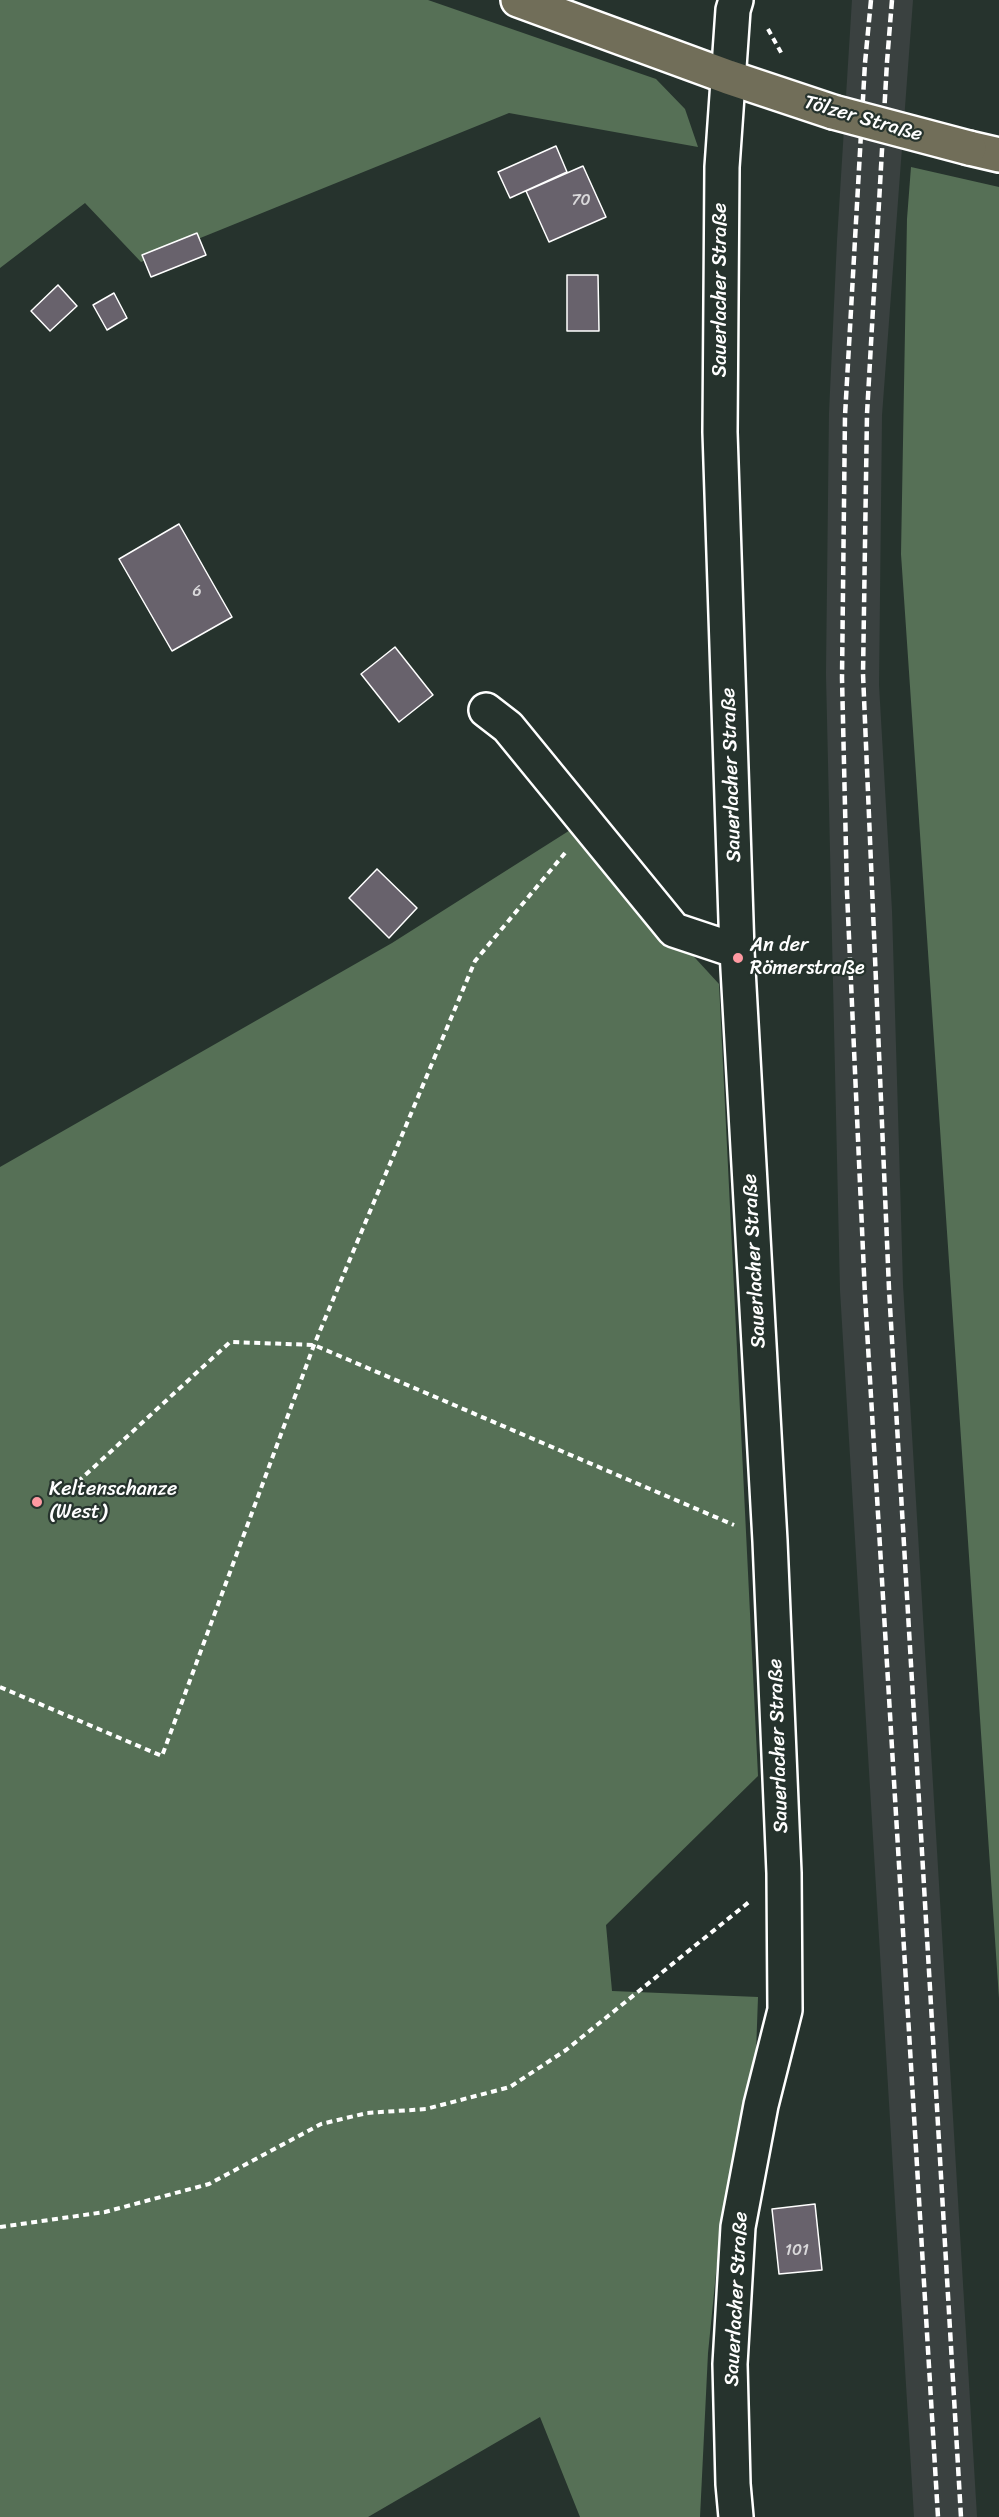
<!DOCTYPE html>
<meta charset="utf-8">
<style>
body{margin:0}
canvas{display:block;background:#26332d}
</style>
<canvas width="999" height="2517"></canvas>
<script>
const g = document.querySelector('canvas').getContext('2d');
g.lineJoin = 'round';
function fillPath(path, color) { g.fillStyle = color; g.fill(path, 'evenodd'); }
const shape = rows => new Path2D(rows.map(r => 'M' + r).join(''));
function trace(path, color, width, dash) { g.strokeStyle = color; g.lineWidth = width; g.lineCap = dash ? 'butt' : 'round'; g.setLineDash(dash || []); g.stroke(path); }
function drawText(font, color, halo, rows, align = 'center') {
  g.font = font + ' Sriracha,sans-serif'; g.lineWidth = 4.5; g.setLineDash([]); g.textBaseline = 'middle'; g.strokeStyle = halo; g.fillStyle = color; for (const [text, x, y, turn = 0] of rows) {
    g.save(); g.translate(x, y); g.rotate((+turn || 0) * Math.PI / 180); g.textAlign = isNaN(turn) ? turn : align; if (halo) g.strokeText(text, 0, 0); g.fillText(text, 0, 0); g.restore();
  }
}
const built = shape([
 [852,0,913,0,882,415,879,685,892,911,903,1285,977,2517,914,2517,840,1290,826,674,829,413,837,241]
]);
const green = shape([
 [0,0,428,0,656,79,685,109,698,147,509,113,141,262,85,203,0,268],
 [911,167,999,187,999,1998,901,554,907,219],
 [575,827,719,984,758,1776,606,1925,612,1991,758,1997,754,2108,721,2223,708,2353,700,2517,580,2517,540,2417,368,2517,0,2517,0,1167,392,943]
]);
const building = shape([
 [556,146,567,172,510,198,498,172,556,146],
 [583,166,606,217,549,242,526,191,583,166],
 [197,233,206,255,151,277,142,255,197,233],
 [567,275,598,275,599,331,567,331,567,275],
 [58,285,77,306,50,331,31,311,58,285],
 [114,293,127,318,107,330,93,305,114,293],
 [179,524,232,617,172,651,119,559,179,524],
 [395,647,433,695,399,722,361,674,395,647],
 [377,869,417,908,389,938,349,898,377,869],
 [815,2204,822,2270,779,2274,772,2209,815,2204]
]);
const path = shape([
 [768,29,783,56],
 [70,1489,230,1342,314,1345,734,1525],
 [0,1687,162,1756,314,1345,475,961,565,853],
 [0,2227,105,2212,209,2184,321,2124,367,2113,426,2109,510,2087,566,2050,749,1902]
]);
const minor = shape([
 [736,0,733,10,722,167,720,432,737,951,770,1541,784,1873,785,2010,761,2105,738,2227,730,2364,733,2484,736,2517],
 [486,710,508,727,674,930,737,951]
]);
const major = shape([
 [518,0,728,77,833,112],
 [969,148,999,155]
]);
const rail = shape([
 [871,0,865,63,845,416,842,678,847,892,865,1296,938,2517],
 [892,0,887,62,867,414,863,674,889,1289,961,2517]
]);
const majorBridge = shape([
 [833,112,969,148]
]);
const markers = [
 [738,958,6,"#ff9aa2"],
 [37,1502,6,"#ff9aa2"]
];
const numberNames = [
 ["70",581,201],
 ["6",197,592],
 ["101",797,2251]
];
const streetNames = [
 ["Tölzer Straße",863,119,16],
 ["Sauerlacher Straße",721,290,-90],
 ["Sauerlacher Straße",732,775,-92],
 ["Sauerlacher Straße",755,1261,-93],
 ["Sauerlacher Straße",779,1746,-92],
 ["Sauerlacher Straße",737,2299,-87]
];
const poiNames = [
 ["An der",750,946],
 ["Römerstraße",750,969],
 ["Keltenschanze",49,1490],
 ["(West)",49,1513]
];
fillPath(built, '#3a4140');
fillPath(green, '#567056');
fillPath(building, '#68626c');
trace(building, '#fff', 1.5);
trace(minor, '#fff', 38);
trace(major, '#fff', 38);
trace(path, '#fff', 4, [6, 4.5]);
trace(minor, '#26332d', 33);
trace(major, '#716e59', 33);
trace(rail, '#fff', 4.5, [9, 4.5]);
trace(majorBridge, '#fff', 38, []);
trace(majorBridge, '#716e59', 33);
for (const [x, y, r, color] of markers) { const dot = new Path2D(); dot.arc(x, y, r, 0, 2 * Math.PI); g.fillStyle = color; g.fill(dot); trace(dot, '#26332d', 2); }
drawText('16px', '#d9d8da', null, numberNames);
drawText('20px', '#fff', '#26332d', streetNames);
drawText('20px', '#fff', '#26332d', poiNames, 'left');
</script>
